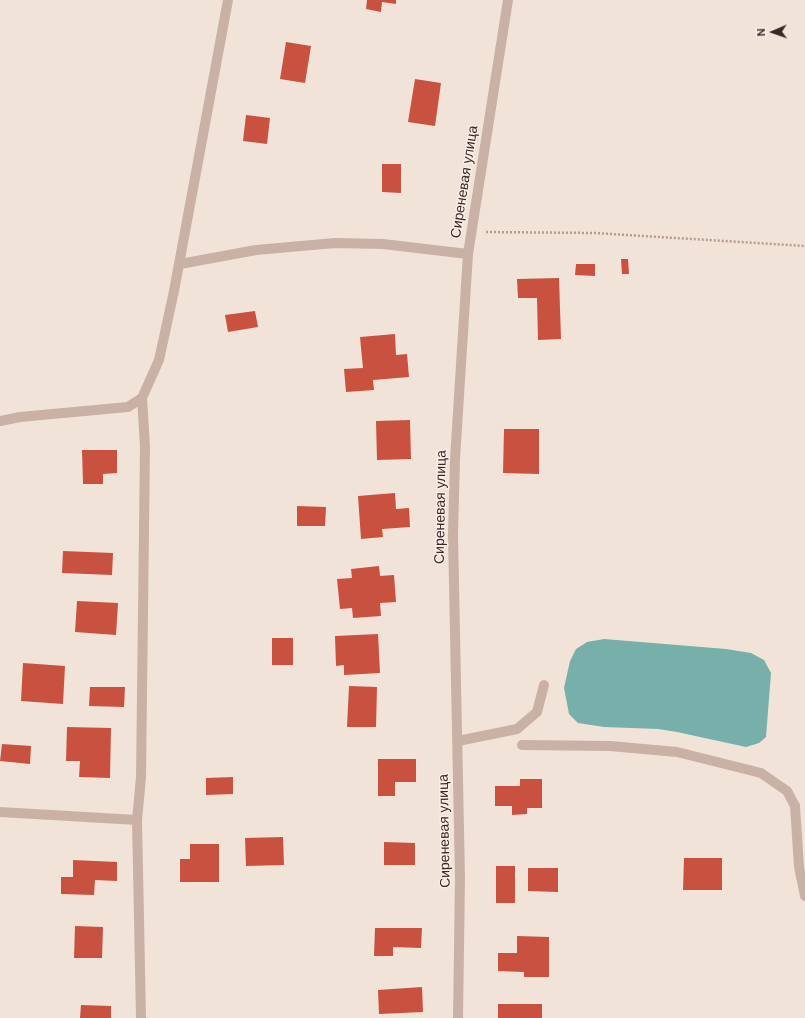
<!DOCTYPE html>
<meta charset="utf-8">
<style>
body{margin:0}
#map{position:relative;width:805px;height:1018px;overflow:hidden;background:#f2e3d9;font-family:"DM Sans",sans-serif}
canvas{display:block}
.north{position:absolute;left:753px;top:12px;width:40px;height:40px;-webkit-text-stroke:3px #faeee5;paint-order:stroke;rotate:268deg;font-size:11px;font-weight:700;line-height:16px;text-align:center;color:#362926}
.north::after{content:'';display:block;margin:auto;width:14px;height:18px;background:#362926;clip-path:polygon(50% 0,100% 100%,50% 72%,0 100%)}
</style>
<div id="map">
<canvas width="805" height="1018"></canvas>
<div class="north">N</div>
</div>
<script>
const g = document.querySelector('canvas').getContext('2d');
g.lineJoin = 'round';
function fillPath(path, color) { g.fillStyle = color; g.fill(path, 'evenodd'); }
const shape = rows => new Path2D(rows.map(r => 'M' + r).join(''));
function trace(path, color, width, dash) { g.strokeStyle = color; g.lineWidth = width; g.lineCap = dash ? 'butt' : 'round'; g.setLineDash(dash || []); g.stroke(path); }
function drawText(font, color, halo, rows, align = 'center') {
  g.font = font + ' "DM Sans",sans-serif'; g.lineWidth = 3; g.setLineDash([]); g.textBaseline = 'middle'; g.strokeStyle = halo; g.fillStyle = color; for (const [text, x, y, turn = 0] of rows) {
    g.save(); g.translate(x, y); g.rotate((+turn || 0) * Math.PI / 180); g.textAlign = isNaN(turn) ? turn : align; if (halo) g.strokeText(text, 0, 0); g.fillText(text, 0, 0); g.restore();
  }
}
const water = shape([
 [604,639,726,649,751,653,764,660,771,673,766,737,759,743,746,747,677,732,658,729,604,727,578,723,569,714,564,688,570,661,576,649,587,642]
]);
const building = shape([
 [367,0,396,0,396,4,382,2,381,12,366,9],
 [286,42,311,46,305,83,280,79],
 [415,79,441,83,435,126,408,122],
 [246,115,270,118,267,144,243,141],
 [382,164,401,164,401,193,382,192],
 [621,259,628,259,629,274,622,274],
 [576,264,595,264,595,276,575,275],
 [559,278,561,339,538,340,537,298,518,298,517,279],
 [255,311,258,327,228,332,225,315],
 [395,334,396,355,407,354,409,377,373,380,374,390,346,392,344,369,363,368,360,337],
 [410,420,411,459,377,460,376,421],
 [504,429,539,429,539,474,503,473],
 [82,450,117,450,117,473,103,474,103,484,83,484],
 [395,493,396,509,409,508,410,527,382,529,383,537,361,539,358,496],
 [297,506,326,507,325,526,297,526],
 [63,551,113,553,112,575,62,573],
 [379,566,380,576,394,575,396,602,380,603,381,616,353,618,352,608,340,609,337,579,352,578,351,569],
 [77,601,118,603,116,635,75,632],
 [378,634,380,673,344,675,344,665,336,666,335,636],
 [272,638,293,638,293,665,272,665],
 [23,663,65,666,63,704,21,701],
 [349,686,377,687,376,727,347,727],
 [90,687,125,687,124,707,89,706],
 [67,727,111,728,110,778,79,777,80,761,66,761],
 [2,744,31,746,30,764,0,761],
 [378,759,416,759,416,782,395,782,395,796,378,796],
 [233,777,233,794,206,795,206,778],
 [520,779,542,779,542,808,527,808,527,814,512,815,512,806,495,806,495,786,520,786],
 [283,837,284,865,246,866,245,838],
 [384,842,415,843,415,865,384,865],
 [190,844,219,844,219,882,180,882,180,859,190,859],
 [684,858,722,858,722,890,683,890],
 [73,860,117,862,117,881,95,880,94,895,61,894,61,877,73,877],
 [496,866,515,866,515,903,496,903],
 [528,868,558,868,558,892,528,891],
 [75,926,103,927,102,958,74,958],
 [375,928,422,928,421,948,393,947,393,956,374,956],
 [517,936,549,937,549,977,524,977,524,972,498,971,498,953,517,953],
 [422,987,423,1012,379,1014,378,990],
 [498,1004,542,1004,542,1018,498,1018],
 [81,1005,111,1006,111,1018,80,1018]
]);
const path = shape([
 [486,232,595,233,805,246]
]);
const service = shape([
 [458,741,517,729,537,712,544,685],
 [522,745,610,746,677,752,761,773,787,791,795,806],
 [0,812,137,820]
]);
const minor = shape([
 [180,264,256,250,335,243,383,244,468,254],
 [0,421,20,417,128,407,142,398,159,360,174,291,228,0],
 [795,806,799,867,805,896],
 [141,1018,137,820,141,777,145,447,142,398],
 [458,1018,460,878,453,535,455,459,468,254,508,0]
]);
const streetNames = [
 ["Сиреневая улица",465,182,-81],
 ["Сиреневая улица",441,507,-89],
 ["Сиреневая улица",445,831,-91]
];
fillPath(water, '#77b0ab');
fillPath(building, '#c95140');
trace(path, '#b69b8f', 2.5, [2, 2]);
trace(service, '#cab1a5', 10);
trace(minor, '#cab1a5', 10);
drawText('14px', '#362926', '#faeee5', streetNames);
</script>
